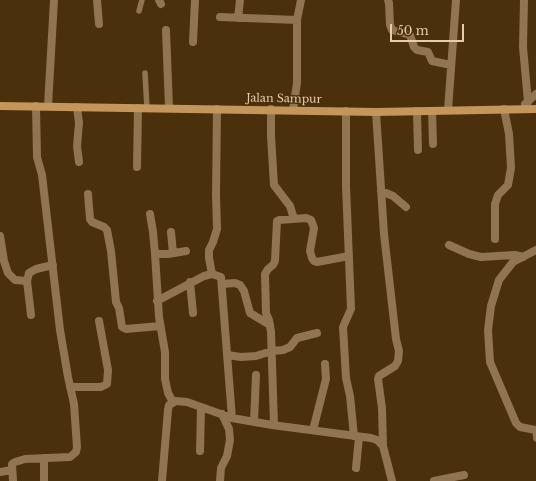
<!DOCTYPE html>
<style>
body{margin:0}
#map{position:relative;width:536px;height:481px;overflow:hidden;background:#4a300b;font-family:"Libre Baskerville",serif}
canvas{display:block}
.scale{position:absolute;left:390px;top:24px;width:74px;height:18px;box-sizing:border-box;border:2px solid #e7ccad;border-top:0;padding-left:5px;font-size:12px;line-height:14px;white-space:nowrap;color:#e7ccad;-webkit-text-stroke:3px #4a300b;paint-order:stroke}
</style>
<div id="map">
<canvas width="536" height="481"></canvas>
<div class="scale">50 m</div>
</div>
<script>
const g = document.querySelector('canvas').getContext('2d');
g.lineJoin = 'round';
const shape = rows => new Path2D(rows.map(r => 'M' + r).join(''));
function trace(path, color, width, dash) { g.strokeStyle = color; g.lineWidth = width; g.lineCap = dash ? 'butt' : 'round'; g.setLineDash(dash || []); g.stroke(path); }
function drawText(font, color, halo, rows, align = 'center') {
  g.font = font + ' "Libre Baskerville",serif'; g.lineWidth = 3; g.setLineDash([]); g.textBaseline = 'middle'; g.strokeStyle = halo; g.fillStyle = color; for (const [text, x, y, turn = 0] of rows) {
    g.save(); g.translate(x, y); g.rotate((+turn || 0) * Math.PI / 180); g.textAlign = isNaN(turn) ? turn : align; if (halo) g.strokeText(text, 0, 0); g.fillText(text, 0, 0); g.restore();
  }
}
const service = shape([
 [139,11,142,0],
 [145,73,147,108],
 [535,430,536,439]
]);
const minor = shape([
 [97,0,99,24],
 [159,0,161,4],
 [388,0,389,3,390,25,392,30,410,35,414,47,417,50,428,52,432,61,451,65],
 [524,0,523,47,528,102],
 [220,17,297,20],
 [238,18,240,0],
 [166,30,169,108],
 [193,42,195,0],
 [525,104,536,94],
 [48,106,54,0],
 [77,107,79,123,77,146,79,162],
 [271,109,271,136,274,185,290,206,294,219],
 [293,110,297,83,297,20,301,0],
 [448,110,456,0],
 [346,111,346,186,351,309,343,327,346,378,350,396,354,436],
 [417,111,418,150],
 [432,111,433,144],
 [376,112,384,234,396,339,399,351,398,361,395,366,379,376,378,379,382,408,383,446],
 [137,167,138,108],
 [381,191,393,196,406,207],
 [88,194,90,219,92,222,104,227,107,230,111,251,116,302,119,308,122,327,126,329,160,326],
 [150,214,153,232,155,254],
 [171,232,173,253],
 [0,236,4,261,8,273,15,280,27,281],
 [495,239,495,204,498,195,508,185,511,168,509,134,504,109],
 [449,245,469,254,481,257,515,255,523,257],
 [536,250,513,262,499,280,491,306,488,330,490,362,516,423,520,427,536,430],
 [212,274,209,258,209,250,213,242,217,229,216,195,217,109],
 [190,282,193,313],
 [222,284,235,283,240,285,244,291,250,313,270,325],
 [157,301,204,276,212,274,221,277,232,418],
 [31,315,27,281,29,273,36,269,53,265],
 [227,355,241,357,256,356,272,351,283,350,290,347,297,338,317,333],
 [70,387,101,387,107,384,108,370,99,321],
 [173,402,168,393,165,379,165,352,159,317,155,254,168,254,186,251],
 [254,422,256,375],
 [274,425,271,332,269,320,266,313,265,274,268,269,273,265,275,261,277,221,279,220,306,218,311,220,314,228,310,251,312,258,314,261,317,262,349,256],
 [313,430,326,379,325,364],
 [200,451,201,408],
 [44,458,44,481],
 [356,468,359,437],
 [0,472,12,470],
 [13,481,12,464,15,462,25,459,70,457,76,452,77,447,74,404,68,377,60,330,42,175,37,157,36,106],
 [162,481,168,410,169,405,176,401,187,402,232,418,272,425,371,438,377,440,383,446,392,481],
 [220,481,221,468,227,456,230,440,229,429,222,414],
 [434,481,464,475]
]);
const secondary = shape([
 [0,106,376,112,536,109]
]);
const streetNames = [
 ["Jalan Sampur",284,99,1]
];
trace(service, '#917450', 5.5);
trace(minor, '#917450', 8);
trace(secondary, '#c4965b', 8);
drawText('11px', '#e7ccad', '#4a300b', streetNames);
</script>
